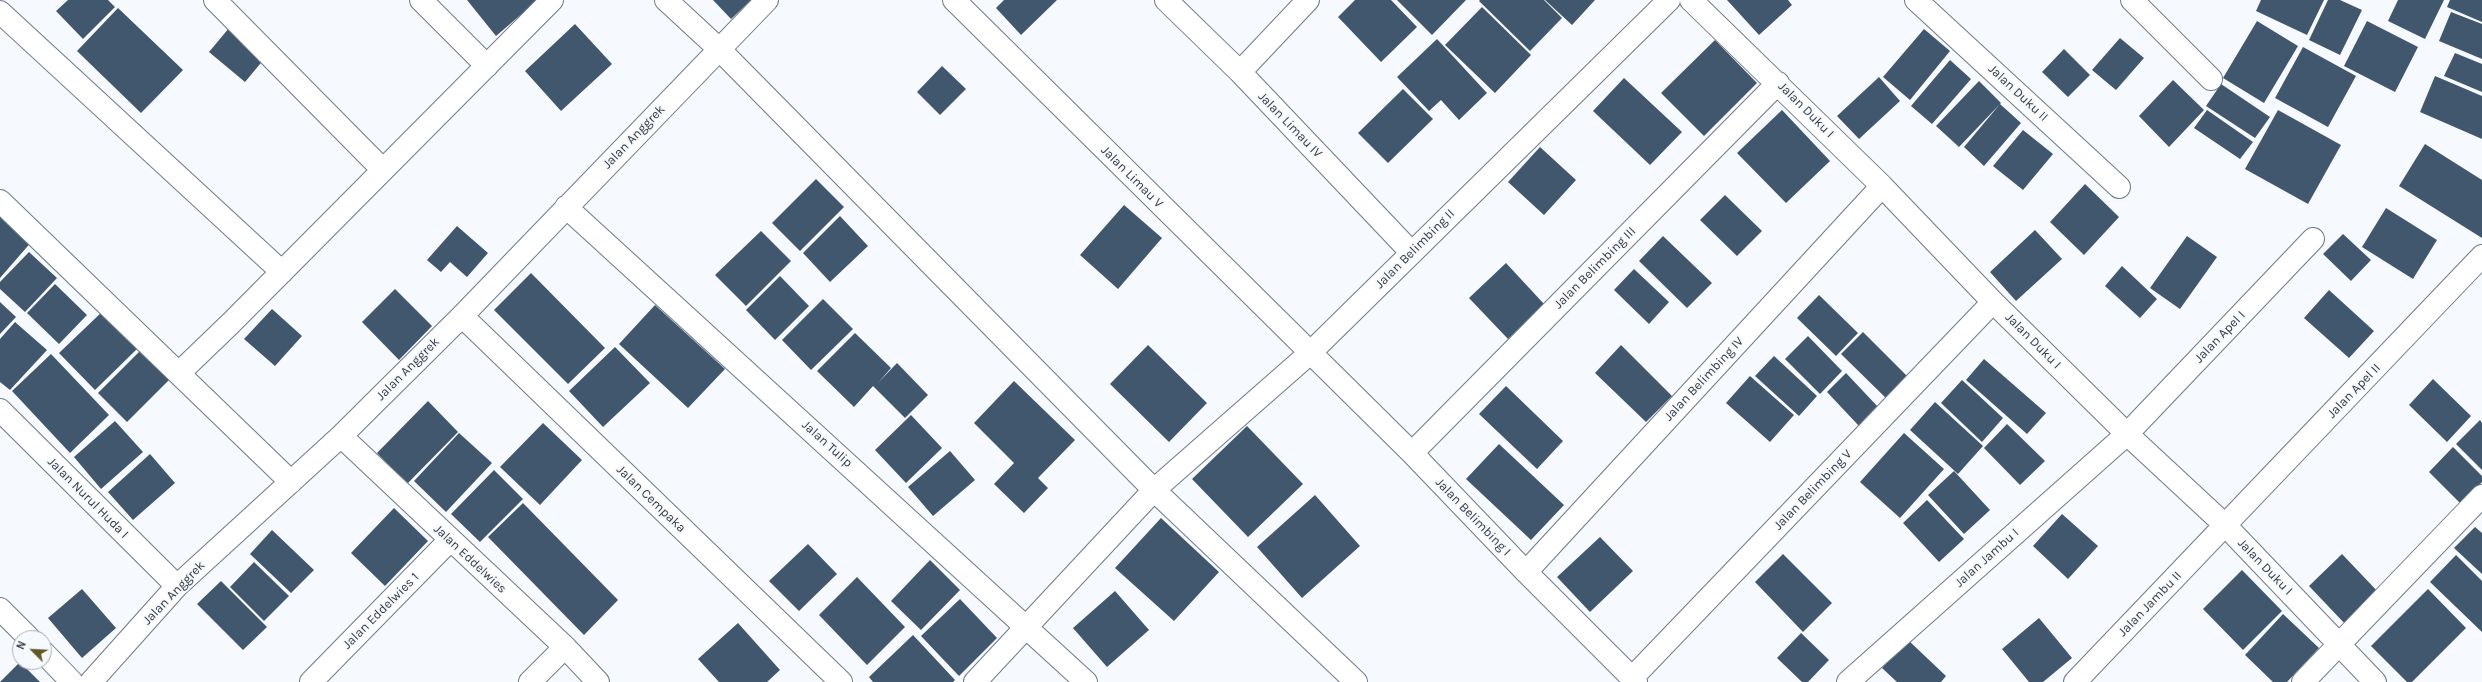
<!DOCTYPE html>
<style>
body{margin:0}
#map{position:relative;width:2482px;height:682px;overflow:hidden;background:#f6f9fd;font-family:Karla,sans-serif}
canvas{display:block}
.north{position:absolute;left:12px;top:630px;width:40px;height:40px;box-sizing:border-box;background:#f6f9fd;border:1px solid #a9adb2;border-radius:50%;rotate:294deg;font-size:11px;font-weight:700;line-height:16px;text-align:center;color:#353b41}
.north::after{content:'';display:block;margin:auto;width:14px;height:18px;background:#5f5a26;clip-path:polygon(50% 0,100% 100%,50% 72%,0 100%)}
</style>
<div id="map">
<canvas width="2482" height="682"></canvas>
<div class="north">N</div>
</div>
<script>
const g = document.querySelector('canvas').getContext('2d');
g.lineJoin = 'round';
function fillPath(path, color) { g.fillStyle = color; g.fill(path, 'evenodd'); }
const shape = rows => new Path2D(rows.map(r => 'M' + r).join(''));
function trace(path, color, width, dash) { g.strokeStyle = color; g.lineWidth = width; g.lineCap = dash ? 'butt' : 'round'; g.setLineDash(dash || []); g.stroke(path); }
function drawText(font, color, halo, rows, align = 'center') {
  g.font = font + ' Karla,sans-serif'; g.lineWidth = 4; g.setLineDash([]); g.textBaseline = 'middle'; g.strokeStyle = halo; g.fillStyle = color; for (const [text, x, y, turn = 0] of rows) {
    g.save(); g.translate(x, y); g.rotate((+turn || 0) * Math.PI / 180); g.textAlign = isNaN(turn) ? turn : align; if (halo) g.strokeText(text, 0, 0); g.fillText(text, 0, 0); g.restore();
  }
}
const building = shape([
 [68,0,108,0,115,7,83,39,56,11],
 [467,0,538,0,496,36],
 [713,0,751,0,731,19],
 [1004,0,1057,0,1021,35,996,8],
 [1355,0,1391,0,1417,27,1381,62,1338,17],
 [1397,0,1466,0,1432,35],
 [1480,0,1544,0,1562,18,1530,51,1479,1],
 [1545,0,1595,0,1572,25],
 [1727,0,1788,0,1792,5,1759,35],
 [2261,0,2324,0,2307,35,2256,11],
 [2328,0,2340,0,2362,10,2340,55,2309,40],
 [2398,0,2444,0,2425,39,2388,21],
 [2450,0,2482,0,2482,22,2447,7],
 [1482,7,1531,55,1495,93,1445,45],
 [118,8,183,70,141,113,77,51],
 [2451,12,2482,24,2482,59,2439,41],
 [2257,21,2298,46,2264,103,2223,78],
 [2367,21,2418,47,2395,92,2344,66],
 [575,24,612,64,561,111,525,71],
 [229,28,265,58,245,82,209,52],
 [1924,29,1950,51,1910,100,1883,77],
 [2120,38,2144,58,2116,90,2092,70],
 [1437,39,1487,93,1459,120,1441,100,1429,111,1397,77],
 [1715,40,1757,83,1704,136,1661,93],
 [2303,47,2356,76,2328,127,2275,98],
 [2064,49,2090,75,2068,97,2042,72],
 [2455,53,2482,64,2482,92,2444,76],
 [1950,60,1971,79,1932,124,1911,106],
 [942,66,966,89,940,115,917,92],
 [2435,76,2482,96,2482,139,2420,112],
 [1879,77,1900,101,1859,139,1837,116],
 [1624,78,1682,132,1650,165,1593,111],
 [2173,80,2204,110,2169,147,2139,116],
 [1979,81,2001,103,1959,147,1936,126],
 [2221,84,2270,117,2255,138,2206,106],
 [1403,89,1433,119,1388,163,1358,133],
 [2000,104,2021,123,1984,166,1964,147],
 [1782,110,1830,161,1786,203,1737,153],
 [2207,110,2253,142,2240,159,2194,128],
 [2278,110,2341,145,2308,204,2245,169],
 [2023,130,2053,154,2023,190,1993,166],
 [2425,144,2482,180,2482,238,2399,186],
 [1540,147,1576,180,1544,215,1508,182],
 [816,179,844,207,800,251,772,223],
 [2085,184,2119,217,2084,255,2050,222],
 [1725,195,1762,231,1737,256,1700,220],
 [1124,205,1162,238,1118,289,1080,255],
 [2386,208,2437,240,2413,279,2362,247],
 [0,214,33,240,0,278],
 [840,216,868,246,830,282,803,253],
 [457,226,488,253,467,277,450,262,441,272,427,260],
 [2035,230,2062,259,2016,301,1990,272],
 [761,231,791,261,746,306,715,275],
 [2343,234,2371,260,2351,281,2323,254],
 [1663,236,1712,283,1687,308,1639,261],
 [2187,236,2217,257,2180,309,2150,288],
 [29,252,57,278,25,312,0,289,0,282],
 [1506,263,1544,304,1508,339,1469,298],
 [2122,266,2157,299,2140,318,2105,286],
 [1634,269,1669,302,1649,324,1614,290],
 [531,273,605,348,568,384,494,310],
 [780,276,809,306,775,340,746,310],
 [55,284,87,315,59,344,27,313],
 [395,289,432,326,399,360,362,322],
 [2329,290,2374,331,2349,358,2304,318],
 [1819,295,1858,333,1836,356,1797,318],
 [823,299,853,329,811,370,782,340],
 [0,302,16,317,0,334],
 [655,305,725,369,688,408,619,344],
 [272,309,302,336,275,366,244,339],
 [104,310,139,347,95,390,59,353],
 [15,322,47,350,10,390,0,382,0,339],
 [1863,332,1912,381,1891,403,1841,354],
 [855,333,891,368,878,383,897,363,928,395,905,418,873,386,854,407,817,371],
 [1808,336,1842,371,1820,394,1785,359],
 [1148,345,1207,403,1169,442,1110,384],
 [1621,345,1672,396,1646,422,1595,373],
 [615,347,650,383,603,427,569,391],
 [142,349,171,378,127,422,98,393],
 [51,354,109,415,70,453,12,391],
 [1774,356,1817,396,1799,416,1755,376],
 [1984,359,2046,413,2027,434,1966,380],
 [1846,373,1879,408,1859,426,1827,392],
 [1750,376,1794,415,1770,442,1726,403],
 [2433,379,2471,416,2447,442,2409,405],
 [1962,380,2003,418,1982,442,1941,403],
 [1014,381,1075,440,1038,478,1048,488,1024,513,994,484,1014,463,974,423],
 [1506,386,1563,441,1537,469,1479,414],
 [428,401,458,432,407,484,377,453],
 [1935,402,1983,446,1958,474,1910,430],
 [911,415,942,448,906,483,875,450],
 [2480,420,2482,423,2482,470,2456,444],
 [115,421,143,452,101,489,74,457],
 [543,423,582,460,540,505,500,467],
 [2007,424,2045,461,2020,485,1984,448],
 [1247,426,1303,484,1248,537,1192,479],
 [459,433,492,463,446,512,414,481],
 [1904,433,1944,469,1900,518,1860,482],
 [1499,444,1564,505,1531,540,1466,479],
 [2453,447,2482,476,2482,482,2461,504,2429,472],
 [950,451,975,480,933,516,908,487],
 [150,454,175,483,133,520,108,492],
 [494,470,523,499,480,542,451,514],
 [1954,471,1990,510,1964,534,1928,495],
 [1315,495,1360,546,1302,598,1257,547],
 [1927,500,1964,539,1939,562,1903,523],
 [523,503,618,600,584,635,488,537],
 [394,508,428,541,385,586,351,553],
 [2062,514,2098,546,2068,579,2033,546],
 [1161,518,1219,572,1174,621,1115,568],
 [2475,527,2482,533,2482,574,2454,548],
 [272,530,314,570,291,593,250,554],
 [1600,537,1633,571,1590,612,1557,577],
 [808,544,837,574,799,611,769,581],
 [1783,554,1832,603,1803,632,1755,582],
 [2342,554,2380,594,2347,626,2309,586],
 [2456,555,2482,581,2482,632,2430,582],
 [930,560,960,590,921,630,891,601],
 [254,562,289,596,264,621,230,587],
 [2242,570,2282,611,2243,650,2203,609],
 [857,577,905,627,867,665,819,615],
 [221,581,267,627,243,650,197,604],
 [82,589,116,628,82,658,48,618],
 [2428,589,2466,628,2412,682,2407,682,2371,646],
 [1115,591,1149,630,1107,667,1073,628],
 [960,599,997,638,959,676,921,636],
 [2283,614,2319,648,2287,682,2273,682,2245,655],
 [2039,618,2072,658,2043,682,2029,682,2002,649],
 [738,623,780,670,767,682,719,682,698,659],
 [1801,633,1829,660,1808,682,1802,682,1777,658],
 [913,635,955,680,953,682,873,682,869,677],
 [1908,640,1946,676,1941,682,1897,682,1882,668],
 [20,662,40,682,0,682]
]);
const minor = shape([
 [215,0,383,170],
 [421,0,487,66],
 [666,0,719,49,1154,490,1356,682],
 [954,0,1412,453,1526,572,1636,682],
 [1166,0,1240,72,1411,252],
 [1691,0,1882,186,1993,302,2127,434,2226,526,2375,682],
 [1916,0,2119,187],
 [2132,0,2211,79],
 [0,12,282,272],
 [1240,72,1308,0],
 [0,201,291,482],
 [566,207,1086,682],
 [462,316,841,682],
 [179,373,231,323,552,0],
 [0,410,177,586],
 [341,436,565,647,598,682],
 [1412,453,1778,83],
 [1526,572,1882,186],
 [0,609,29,638],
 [44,653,72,682],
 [1632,678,1993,302],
 [91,682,177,586,341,436,462,316,767,0],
 [311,682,450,540],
 [530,682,565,647],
 [975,682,1154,490,1309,354,1669,0],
 [1848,682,2127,434,2313,239],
 [2075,682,2482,256],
 [2303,682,2482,496]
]);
const streetNames = [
 ["Jalan Duku II",2018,93,43],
 ["Jalan Duku I",1806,110,45],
 ["Jalan Limau IV",1290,125,46],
 ["Jalan Anggrek",634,137,-46],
 ["Jalan Limau V",1132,177,45],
 ["Jalan Belimbing II",1415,249,-45],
 ["Jalan Belimbing III",1595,268,-45],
 ["Jalan Apel I",2220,337,-46],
 ["Jalan Duku I",2033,341,45],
 ["Jalan Anggrek",408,369,-45],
 ["Jalan Belimbing IV",1704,379,-47],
 ["Jalan Apel II",2354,391,-46],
 ["Jalan Tulip",827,444,42],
 ["Jalan Belimbing V",1813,490,-46],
 ["Jalan Nurul Huda I",88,498,45],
 ["Jalan Cempaka",651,499,44],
 ["Jalan Belimbing I",1473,517,46],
 ["Jalan Jambu I",1987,558,-42],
 ["Jalan Eddelwies",470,559,43],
 ["Jalan Duku I",2265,567,46],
 ["Jalan Anggrek",174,593,-46],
 ["Jalan Jambu II",2150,604,-46],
 ["Jalan Eddelwies 1",381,611,-45]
];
fillPath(building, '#41576e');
trace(minor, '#6d7a89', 24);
trace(minor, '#fff', 22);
drawText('13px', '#353b41', '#f6f9fd', streetNames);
</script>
